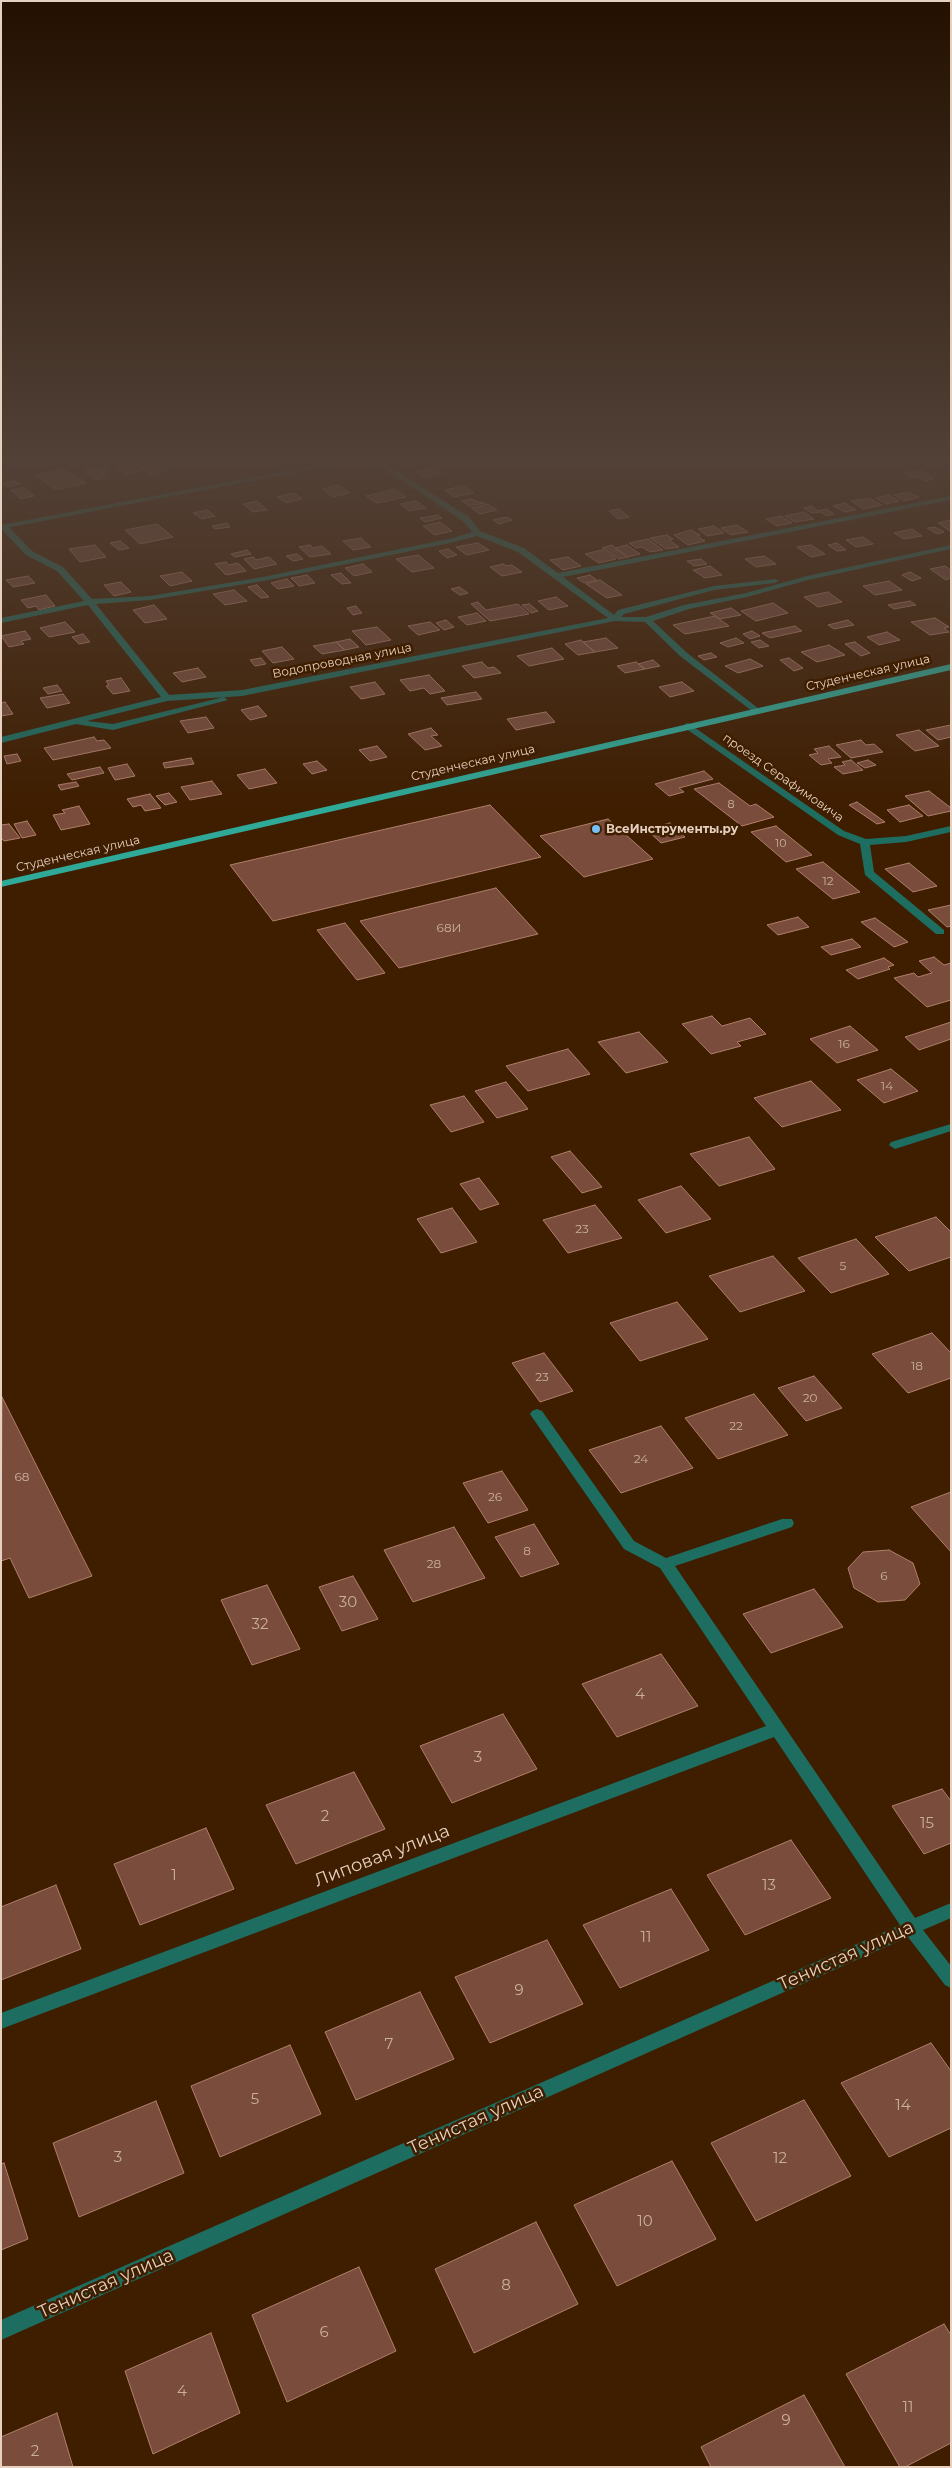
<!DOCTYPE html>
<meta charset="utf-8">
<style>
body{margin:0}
#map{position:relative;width:952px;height:2468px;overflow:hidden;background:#3f1e00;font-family:Montserrat,sans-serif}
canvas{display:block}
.frame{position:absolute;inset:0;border:2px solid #e6d0bf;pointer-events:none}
</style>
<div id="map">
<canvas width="952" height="2468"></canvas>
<div class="frame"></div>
</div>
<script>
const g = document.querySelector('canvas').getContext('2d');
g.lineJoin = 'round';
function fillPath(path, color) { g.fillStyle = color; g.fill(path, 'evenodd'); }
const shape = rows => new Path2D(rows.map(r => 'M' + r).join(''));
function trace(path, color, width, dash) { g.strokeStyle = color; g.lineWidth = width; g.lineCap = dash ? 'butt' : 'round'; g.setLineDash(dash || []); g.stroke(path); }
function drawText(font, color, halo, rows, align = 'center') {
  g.font = font + ' Montserrat,sans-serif'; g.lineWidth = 5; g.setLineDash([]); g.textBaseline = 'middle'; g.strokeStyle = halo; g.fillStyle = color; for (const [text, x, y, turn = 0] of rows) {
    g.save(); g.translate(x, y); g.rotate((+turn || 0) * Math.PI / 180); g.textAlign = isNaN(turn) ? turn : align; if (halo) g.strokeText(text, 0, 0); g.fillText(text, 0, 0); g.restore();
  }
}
const building = shape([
 [130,464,140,471,126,474,116,468,130,464],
 [134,464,148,464,153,467,161,466,168,470,150,474,134,464],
 [104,467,110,471,103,473,108,477,96,480,85,471,104,467],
 [434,468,441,474,422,477,416,471,434,468],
 [64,469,86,483,56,490,35,475,64,469],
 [920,470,934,479,924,481,918,477,912,478,904,473,920,470],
 [16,481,21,484,7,487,2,483,16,481],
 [339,485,350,493,333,497,322,489,339,485],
 [464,486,474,493,454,497,444,490,464,486],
 [24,487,34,496,21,499,11,490,24,487],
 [394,489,406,497,377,503,366,496,394,489],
 [908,492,919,497,904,501,894,495,908,492],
 [294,493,302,499,286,503,277,497,294,493],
 [889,495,899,501,886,504,876,498,889,495],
 [870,498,882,505,863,509,851,501,870,498],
 [472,499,478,502,485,503,469,506,462,501,472,499],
 [257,501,267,510,253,512,243,504,257,501],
 [416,501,426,508,409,511,400,504,416,501],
 [845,503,856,510,844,512,833,506,845,503],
 [488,504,497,510,480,514,471,508,488,504],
 [811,506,818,511,826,509,834,514,827,516,821,512,812,513,804,508,811,506],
 [619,509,629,517,618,519,609,511,619,509],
 [207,510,215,516,202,519,193,513,207,510],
 [804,512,814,519,795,522,785,516,804,512],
 [438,515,442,518,425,522,420,518,438,515],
 [781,516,792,523,777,526,766,519,781,516],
 [507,517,512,520,499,524,493,520,507,517],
 [951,520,950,531,938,523,951,520],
 [440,522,452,531,435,535,423,526,440,522],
 [227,523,230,527,215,529,212,526,227,523],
 [157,524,173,537,140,544,125,530,157,524],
 [737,525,748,532,731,535,721,528,737,525],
 [714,526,724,533,707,536,698,529,714,526],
 [935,527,944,532,937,534,927,528,935,527],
 [912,529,922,536,904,539,894,533,912,529],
 [691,530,700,535,697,536,705,541,688,545,674,535,691,530],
 [667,535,673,539,669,540,679,547,666,549,650,538,667,535],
 [863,537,873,544,856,547,846,540,863,537],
 [361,538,371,547,353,550,343,541,361,538],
 [648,539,663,550,650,552,642,547,636,548,629,543,648,539],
 [120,541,129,548,119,550,110,543,120,541],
 [478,543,489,550,467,555,456,547,478,543],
 [837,543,846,550,837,551,828,545,837,543],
 [95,545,106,557,80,562,69,549,95,545],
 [310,545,313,548,322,546,331,554,310,557,299,547,310,545],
 [612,545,615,548,628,557,619,559,602,548,612,545],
 [627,545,640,554,628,557,615,548,627,545],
 [811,545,825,554,811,557,797,547,811,545],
 [448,549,457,555,447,558,439,551,448,549],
 [247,550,251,554,235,557,231,554,247,550],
 [602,550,616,559,599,563,585,554,602,550],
 [297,554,303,559,293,561,286,556,297,554],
 [418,555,434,568,412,572,396,559,418,555],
 [764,556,776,564,756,567,745,559,764,556],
 [253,557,256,560,269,557,277,564,254,569,244,559,253,557],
 [568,557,581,566,563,570,550,560,568,557],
 [701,559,707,564,694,566,687,561,701,559],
 [226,562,229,565,238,563,246,571,226,575,215,564,226,562],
 [363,564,372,572,354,576,345,568,363,564],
 [503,564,507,566,512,565,522,572,502,576,490,567,503,564],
 [710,566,722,575,705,578,693,570,710,566],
 [945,566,951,570,951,578,946,580,930,569,945,566],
 [182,572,192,581,170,586,160,576,182,572],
 [910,572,921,578,912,581,902,575,910,572],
 [341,573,351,583,342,584,331,575,341,573],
 [307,575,315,583,299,586,291,578,307,575],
 [590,575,597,580,584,583,577,578,590,575],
 [28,576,35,583,13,587,6,580,28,576],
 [287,579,294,586,278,589,271,583,287,579],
 [600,580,622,595,607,598,586,584,600,580],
 [889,581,902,590,875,595,863,586,889,581],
 [121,582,131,592,114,596,104,585,121,582],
 [257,585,269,597,261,598,248,587,257,585],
 [459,587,468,593,460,595,451,589,459,587],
 [234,590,247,601,225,605,213,594,234,590],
 [828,592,842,602,818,607,804,597,828,592],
 [46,595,55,606,39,610,36,606,28,608,21,600,46,595],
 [556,597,568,606,549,610,538,601,556,597],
 [910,601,916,605,894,609,888,605,910,601],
 [478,602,486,610,518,604,529,614,490,621,471,604,478,602],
 [773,603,788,613,756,621,741,611,773,603],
 [529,604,538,611,531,613,522,605,529,604],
 [154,605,167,619,145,623,133,610,154,605],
 [356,606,362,613,353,615,347,608,356,606],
 [731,608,741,615,720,619,710,613,731,608],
 [477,613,486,621,467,625,458,617,477,613],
 [715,616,729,626,685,634,673,625,715,616],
 [935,618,949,627,944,628,949,632,930,635,911,622,935,618],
 [446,620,454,627,444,630,436,623,446,620],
 [848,620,854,625,834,629,828,625,848,620],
 [65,622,75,632,49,637,40,628,65,622],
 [430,622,440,630,418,635,408,626,430,622],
 [795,626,802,631,770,638,762,633,795,626],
 [377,627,391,640,366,645,352,631,377,627],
 [25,631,31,639,21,641,24,644,9,647,1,636,25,631],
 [752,631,760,636,750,639,743,634,752,631],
 [887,632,900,640,879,645,867,637,887,632],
 [83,634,90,642,79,644,72,637,83,634],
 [606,638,618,648,595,652,583,642,606,638],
 [736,638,744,643,728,647,720,643,736,638],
 [350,639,359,647,345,650,336,642,350,639],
 [581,640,583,642,595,652,578,655,565,644,581,640],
 [760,640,769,646,759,648,751,642,760,640],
 [336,642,345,650,322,654,313,646,336,642],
 [855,642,870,653,861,656,845,644,855,642],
 [829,645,845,655,817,662,801,652,829,645],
 [282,647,294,659,273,663,262,651,282,647],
 [552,648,564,659,529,666,517,656,552,648],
 [711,653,717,657,704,660,698,656,711,653],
 [261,658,266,664,255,666,250,660,261,658],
 [789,658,803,668,794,671,780,660,789,658],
 [750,659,763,666,738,673,725,666,750,659],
 [653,660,660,666,645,669,638,664,653,660],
 [482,662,488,668,494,667,501,673,474,678,462,666,482,662],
 [636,662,645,669,625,673,617,666,636,662],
 [198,668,206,677,182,682,173,673,198,668],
 [429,675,445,691,430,694,424,688,410,691,400,680,429,675],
 [121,678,130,691,113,694,106,686,109,685,106,681,121,678],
 [375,682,385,694,361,699,350,687,375,682],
 [682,682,694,691,670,697,659,687,682,682],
 [57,685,62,691,48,694,43,688,57,685],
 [476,692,482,699,447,705,441,698,476,692],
 [63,694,70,703,47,708,40,698,63,694],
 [5,702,13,714,1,716,1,703,5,702],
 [258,706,267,716,250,720,241,710,258,706],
 [546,712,555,722,516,730,507,719,546,712],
 [206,717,214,728,188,733,180,721,206,717],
 [951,725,951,737,938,740,926,730,951,725],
 [431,728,438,735,431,736,442,746,425,750,408,734,431,728],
 [919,730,939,746,915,751,896,735,919,730],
 [94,737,97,741,104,740,111,748,53,760,44,748,94,737],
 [861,740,866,745,874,744,883,752,851,758,836,745,861,740],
 [377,746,387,757,370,761,359,750,377,746],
 [829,746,841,757,828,759,832,763,821,765,809,755,818,753,814,749,829,746],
 [17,754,21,761,7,764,4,756,17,754],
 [191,758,194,764,165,768,163,763,191,758],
 [851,760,863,770,843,774,834,767,845,765,842,762,851,760],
 [868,760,876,765,865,768,857,763,868,760],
 [317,761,327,770,312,774,303,764,317,761],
 [127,764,135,776,115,780,108,768,127,764],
 [100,767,104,773,72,780,67,774,100,767],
 [265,769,277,783,249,789,237,775,265,769],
 [704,771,713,779,679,788,684,792,669,796,655,784,704,771],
 [212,781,222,794,190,800,181,787,212,781],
 [76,782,79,786,61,790,58,785,76,782],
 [719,783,750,806,756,804,774,817,742,826,694,789,719,783],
 [929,791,951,808,951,811,928,816,905,796,929,791],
 [169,793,177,802,165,805,156,796,169,793],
 [150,794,161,808,145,811,141,805,133,807,127,799,150,794],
 [857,802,885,822,877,824,849,805,857,802],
 [490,805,541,857,273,921,230,865,490,805],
 [909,805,923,816,900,822,887,810,909,805],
 [79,806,90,824,61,830,53,815,65,813,62,810,79,806],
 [608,819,653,859,584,877,540,836,608,819],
 [27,821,36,835,22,838,14,824,27,821],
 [670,823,685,837,661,843,646,829,670,823],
 [9,824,20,838,4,841,1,838,1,825,9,824],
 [776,826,812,855,786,862,751,832,776,826],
 [823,862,860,892,833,899,796,869,823,862],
 [909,863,937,886,913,892,885,869,909,863],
 [496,888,538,934,399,968,360,921,496,888],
 [951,905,951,926,947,927,928,910,951,905],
 [798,917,809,927,778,935,767,925,798,917],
 [875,918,908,942,894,947,861,922,875,918],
 [345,923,385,973,357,980,317,930,345,923],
 [852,939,861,947,831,955,821,947,852,939],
 [934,957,944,965,951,963,951,1000,927,1007,894,978,914,973,918,977,932,973,919,961,934,957],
 [884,958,894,965,888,967,890,969,858,979,846,970,884,958],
 [712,1016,722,1026,750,1018,766,1034,737,1042,741,1046,711,1054,682,1024,712,1016],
 [951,1022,951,1039,919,1050,905,1037,951,1022],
 [850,1026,878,1050,837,1063,810,1039,850,1026],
 [639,1032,668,1062,626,1073,598,1042,639,1032],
 [568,1049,590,1074,528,1091,506,1066,568,1049],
 [891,1069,918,1091,884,1103,857,1080,891,1069],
 [811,1081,841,1110,782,1127,754,1098,811,1081],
 [506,1082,528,1109,497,1118,475,1091,506,1082],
 [464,1096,484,1122,451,1132,430,1105,464,1096],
 [749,1137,775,1169,719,1186,690,1154,749,1137],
 [570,1151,602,1187,582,1193,551,1157,570,1151],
 [479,1178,499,1204,480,1210,460,1184,479,1178],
 [681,1186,711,1219,666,1233,638,1200,681,1186],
 [595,1205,622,1238,568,1253,543,1220,595,1205],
 [452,1208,477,1242,441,1253,417,1219,452,1208],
 [936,1217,951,1232,951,1257,909,1271,875,1237,936,1217],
 [856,1239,889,1274,831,1293,798,1258,856,1239],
 [773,1256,805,1291,740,1312,709,1276,773,1256],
 [677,1302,708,1339,640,1361,610,1323,677,1302],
 [932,1333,951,1353,951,1378,908,1393,872,1354,932,1333],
 [544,1353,573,1391,540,1402,512,1363,544,1353],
 [814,1376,842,1408,806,1421,778,1388,814,1376],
 [754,1394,788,1435,718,1459,685,1418,754,1394],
 [2,1397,92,1576,29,1598,10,1558,1,1561,2,1397],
 [661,1426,693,1468,621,1493,589,1450,661,1426],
 [502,1471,528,1510,488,1523,463,1483,502,1471],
 [951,1492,951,1552,911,1507,951,1492],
 [534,1524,559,1564,521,1577,495,1537,534,1524],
 [454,1527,485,1578,413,1602,384,1550,454,1527],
 [889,1550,913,1563,920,1584,905,1600,878,1602,854,1588,848,1568,863,1552,889,1550],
 [353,1576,378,1619,342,1631,319,1587,353,1576],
 [267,1585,300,1649,252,1665,221,1600,267,1585],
 [814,1589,843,1627,771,1653,743,1614,814,1589],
 [661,1654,698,1706,617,1737,582,1684,661,1654],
 [503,1714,537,1769,452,1803,420,1746,503,1714],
 [354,1772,385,1829,296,1864,266,1805,354,1772],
 [942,1789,951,1801,951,1843,924,1854,892,1806,942,1789],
 [206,1828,234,1889,140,1925,114,1864,206,1828],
 [791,1840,831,1898,745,1935,707,1875,791,1840],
 [56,1885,81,1949,1,1980,1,1907,56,1885],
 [671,1889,709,1950,620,1988,583,1925,671,1889],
 [547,1940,583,2004,490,2043,455,1977,547,1940],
 [420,1992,454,2059,356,2100,325,2032,420,1992],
 [931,2043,951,2071,951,2128,889,2157,841,2083,931,2043],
 [290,2045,321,2114,220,2157,191,2086,290,2045],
 [804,2100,851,2176,756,2221,711,2143,804,2100],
 [156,2101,184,2173,79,2217,53,2143,156,2101],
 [672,2161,716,2239,617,2286,574,2205,672,2161],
 [4,2163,28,2239,1,2250,1,2164,4,2163],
 [536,2222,578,2304,474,2353,435,2269,536,2222],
 [359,2267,396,2351,287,2402,252,2315,359,2267],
 [944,2324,951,2335,951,2443,905,2467,900,2467,846,2374,944,2324],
 [211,2333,240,2413,153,2454,125,2371,211,2333],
 [804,2395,845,2467,711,2467,701,2447,804,2395],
 [57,2413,73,2467,1,2467,1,2437,57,2413]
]);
const minor = shape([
 [377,464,386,464,469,517,480,531,524,548,558,573,951,496,951,500,563,577,614,615,618,610,714,586,775,579,779,581,775,583,714,590,624,614,621,617,646,617,684,605,746,593,807,576,951,545,951,549,808,580,747,597,689,609,653,621,686,652,759,709,759,713,756,714,680,656,645,622,615,621,242,696,167,701,87,721,113,724,224,697,228,700,113,730,76,724,1,743,1,737,161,697,88,605,1,623,1,618,84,601,57,571,26,555,1,529,1,525,7,525,32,551,63,567,92,599,150,596,263,577,453,538,472,532,463,521,377,464],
 [477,536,518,552,608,618,242,690,169,695,96,604,150,600,263,581,455,542,477,536],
 [688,723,844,831,866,839,906,836,951,826,951,832,906,842,870,845,874,872,944,930,944,934,936,934,865,875,860,844,838,835,685,728,685,724,688,723],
 [951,1124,951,1131,895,1149,889,1145,891,1142,951,1124],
 [537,1409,542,1411,634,1541,666,1558,782,1519,792,1519,794,1523,792,1527,675,1566,915,1918,951,1903,951,1918,923,1930,951,1966,951,1988,945,1985,908,1937,1,2340,1,2320,900,1925,774,1737,1,2029,1,2013,766,1726,660,1568,624,1549,532,1417,530,1414,532,1411,537,1409]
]);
const tertiary = shape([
 [323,464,339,464,1,529,1,525,323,464]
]);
const primary = shape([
 [951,664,951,670,1,887,1,881,951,664]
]);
const markers = [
 [596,829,5,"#75c0f6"]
];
const farNumbernames = [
 ["8",731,805],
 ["10",781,844]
];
const farStreetnames = [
 ["Водопроводная улица",342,661,-11],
 ["Студенческая улица",868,673,-13],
 ["Студенческая улица",473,763,-13],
 ["проезд Серафимовича",783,778,35],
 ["Студенческая улица",78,854,-13]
];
const farPoinames = [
 ["ВсеИнструменты.ру",606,829]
];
const numberNames = [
 ["12",828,881],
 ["68И",449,928],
 ["16",844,1044],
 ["14",887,1086],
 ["23",582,1229],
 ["5",843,1266],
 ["18",917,1366],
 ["23",542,1377],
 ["20",810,1398],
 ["22",736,1426],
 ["24",641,1459],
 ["68",22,1477],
 ["26",495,1497],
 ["8",527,1551],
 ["28",434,1564],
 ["6",884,1576]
];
const nearNumbernames = [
 ["30",348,1603],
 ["32",260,1625],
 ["4",640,1695],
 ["3",478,1758],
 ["2",325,1817],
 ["15",927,1824],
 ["1",174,1876],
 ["13",769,1886],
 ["11",646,1938],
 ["9",519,1991],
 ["7",389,2045],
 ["5",255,2100],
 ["14",903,2106],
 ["3",118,2158],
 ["12",780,2159],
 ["10",645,2222],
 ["8",506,2286],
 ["6",324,2333],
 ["4",182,2392],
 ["11",908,2408],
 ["9",786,2421],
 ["2",35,2452]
];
const nearStreetnames = [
 ["Липовая улица",382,1856,-21],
 ["Тенистая улица",846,1956,-24],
 ["Тенистая улица",476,2120,-24],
 ["Тенистая улица",106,2284,-24]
];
fillPath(building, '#794c3b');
trace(building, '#b07f6c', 1);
fillPath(minor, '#1e6d61');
fillPath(tertiary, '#1e6d61');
fillPath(primary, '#2faa99');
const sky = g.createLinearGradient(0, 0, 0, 810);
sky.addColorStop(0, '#231000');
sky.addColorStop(0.57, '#524137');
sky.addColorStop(1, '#52413700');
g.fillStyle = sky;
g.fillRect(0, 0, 952, 810);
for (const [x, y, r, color] of markers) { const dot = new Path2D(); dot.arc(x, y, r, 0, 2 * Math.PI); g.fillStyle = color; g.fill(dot); trace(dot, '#3f1e00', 2); }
drawText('11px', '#cbaf9e', null, farNumbernames);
drawText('12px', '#e6d0bf', '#3f1e00', farStreetnames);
drawText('bold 12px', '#e6d0bf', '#3f1e00', farPoinames, 'left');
drawText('12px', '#cbaf9e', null, numberNames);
drawText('15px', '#cbaf9e', null, nearNumbernames);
drawText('18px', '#e6d0bf', '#3f1e00', nearStreetnames);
</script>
